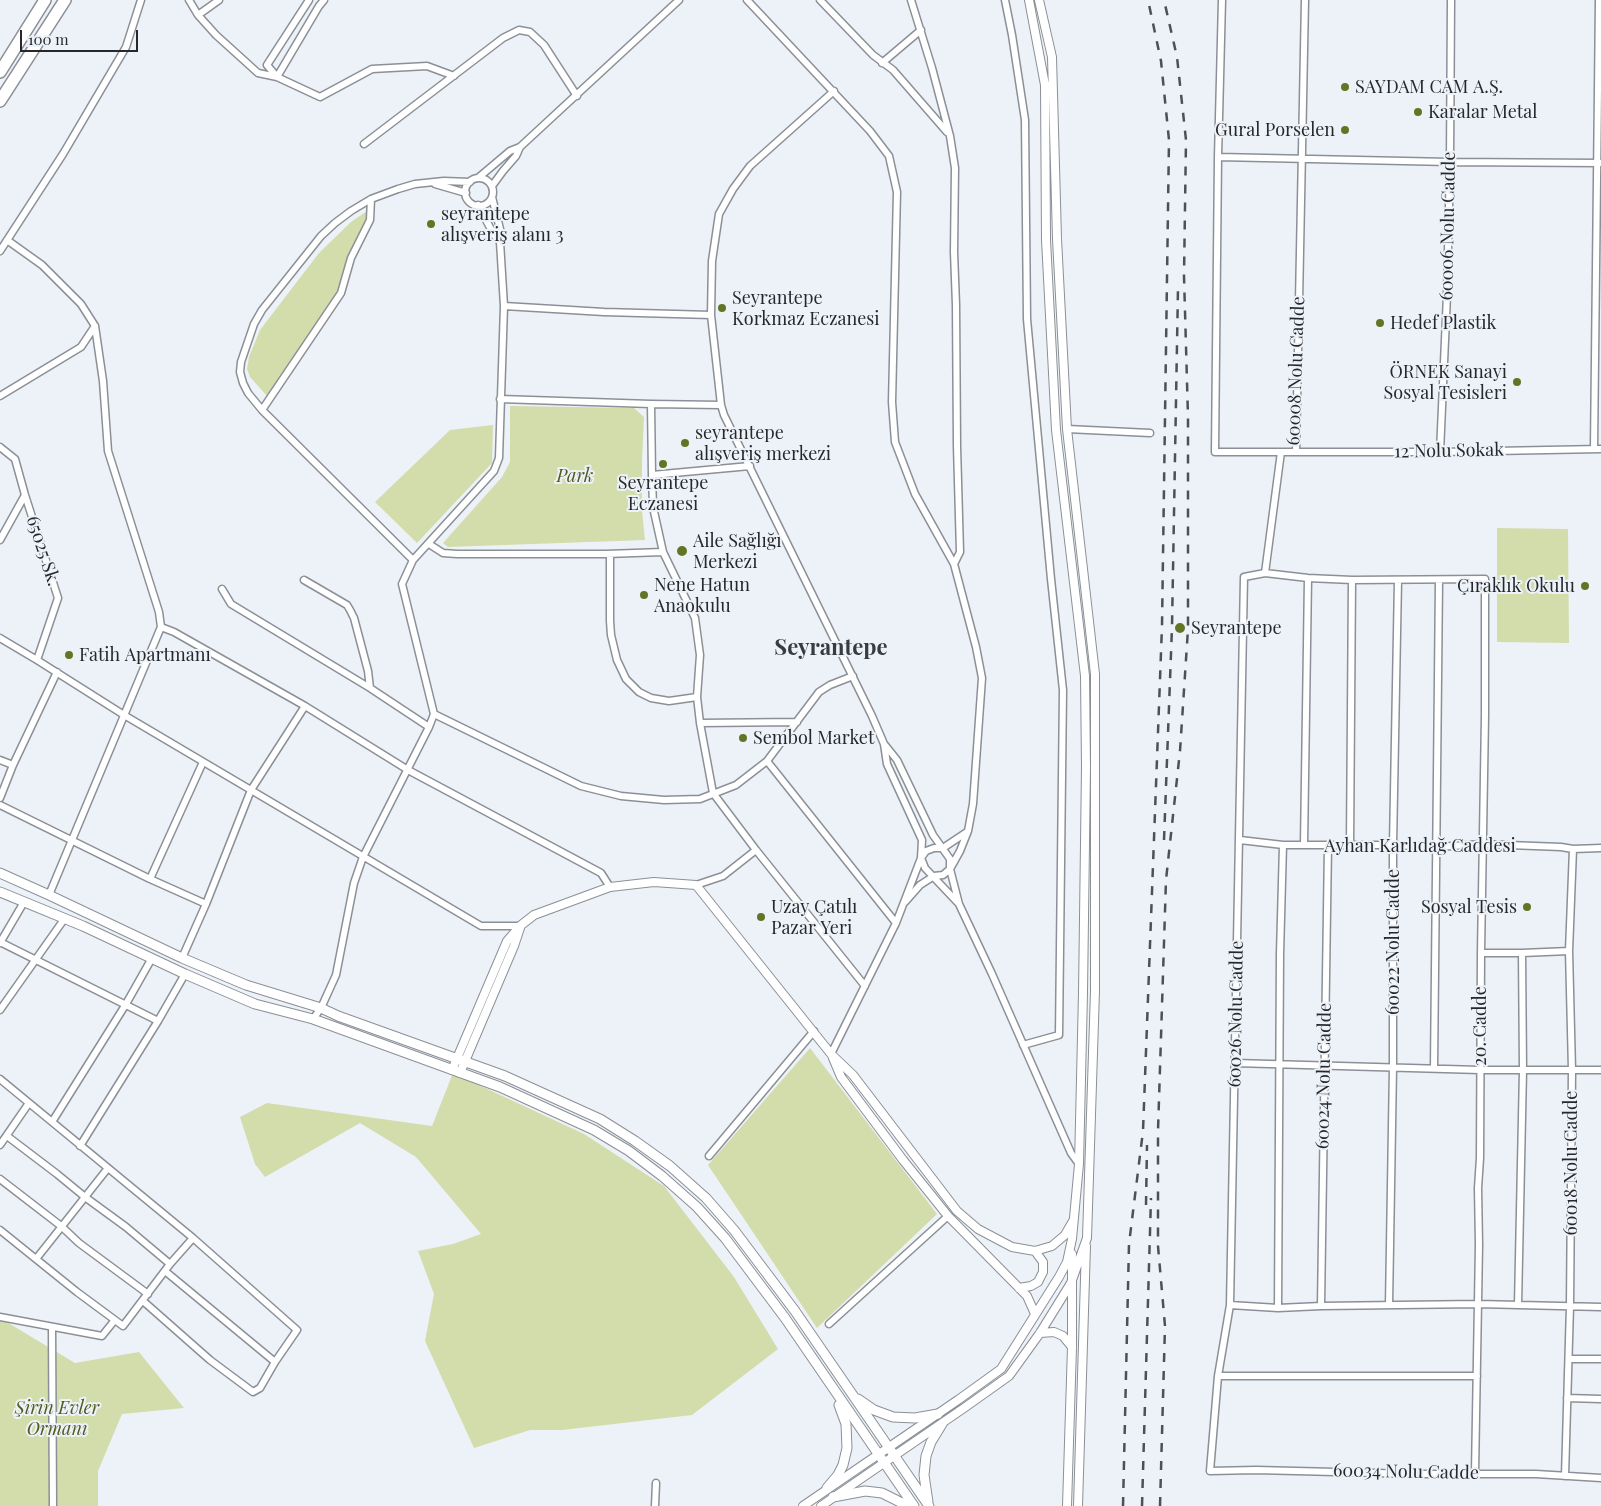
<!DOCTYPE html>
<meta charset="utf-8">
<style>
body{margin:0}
#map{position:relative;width:1601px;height:1506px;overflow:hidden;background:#edf2f9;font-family:"Playfair Display",serif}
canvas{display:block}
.scale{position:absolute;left:20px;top:30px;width:118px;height:22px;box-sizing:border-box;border:2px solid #26282b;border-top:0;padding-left:6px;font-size:15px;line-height:18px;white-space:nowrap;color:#26282b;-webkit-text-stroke:4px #edf2f9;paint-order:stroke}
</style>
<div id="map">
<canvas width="1601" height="1506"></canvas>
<div class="scale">100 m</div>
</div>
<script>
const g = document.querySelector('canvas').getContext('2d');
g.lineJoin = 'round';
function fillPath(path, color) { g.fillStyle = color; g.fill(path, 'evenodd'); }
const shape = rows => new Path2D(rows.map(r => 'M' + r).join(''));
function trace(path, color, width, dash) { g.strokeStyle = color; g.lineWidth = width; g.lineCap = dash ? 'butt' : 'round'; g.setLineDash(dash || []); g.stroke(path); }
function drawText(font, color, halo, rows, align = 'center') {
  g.font = font + ' "Playfair Display",serif'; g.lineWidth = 4; g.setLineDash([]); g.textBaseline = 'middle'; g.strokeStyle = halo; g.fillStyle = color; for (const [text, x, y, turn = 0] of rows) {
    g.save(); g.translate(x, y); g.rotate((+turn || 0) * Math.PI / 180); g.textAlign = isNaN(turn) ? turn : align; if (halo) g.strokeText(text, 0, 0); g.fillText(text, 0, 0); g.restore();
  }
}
const green = shape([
 [370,209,373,212,372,223,360,241,342,292,268,397,250,377,247,369,249,357,260,330,319,253,351,222],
 [510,406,634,408,644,417,642,460,642,511,645,540,448,547,443,543,502,477,510,462],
 [493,425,492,463,417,543,375,502,450,430],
 [1497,528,1568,529,1569,643,1497,642],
 [810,1048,937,1214,817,1328,708,1165],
 [453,1073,584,1134,664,1186,734,1277,778,1349,692,1415,562,1430,530,1430,474,1448,425,1341,434,1294,418,1251,453,1244,481,1234,416,1157,360,1123,265,1177,255,1164,240,1117,267,1103,432,1126],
 [0,1318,75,1363,139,1352,184,1408,122,1414,98,1471,98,1506,0,1506]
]);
const minor = shape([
 [189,0,198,15,216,35,258,73,277,77,320,97,372,69,427,66,454,76],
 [747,0,870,131,889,156,897,192,892,402,895,442,915,494,954,564,976,647,982,678,973,804,968,831,960,851,950,869,943,875,934,876,920,885,905,902],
 [820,0,873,55,893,70,947,132],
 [911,0,932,68,950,136,955,168,954,252,956,305,957,446,960,552,954,564],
 [1005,0,1012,35,1025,120,1027,319,1051,579,1063,690,1059,1035,1023,1045],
 [1222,0,1218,157,1215,452,1440,452,1601,449],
 [198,15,219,0],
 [882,63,921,30],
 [277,77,267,65,309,0],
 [277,77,319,6,324,0],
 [364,144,503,38,519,30,530,32,544,45,577,96],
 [1218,157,1450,162,1601,163],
 [478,178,510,151,520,147,679,0],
 '465 192a14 14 0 1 1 28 0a14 14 0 1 1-28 0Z',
 [470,182,444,181,415,184,398,189,371,199,351,211,335,223,321,236,262,310,254,324,241,362,240,372,243,383,248,393,262,410,413,560,494,471,499,458,504,306,500,242,501,233,492,197],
 [435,184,466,193],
 [492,186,503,171,516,156,520,147],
 [478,205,494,235,500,242],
 [7,240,42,265,81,304,95,326,103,381,108,451,159,612,161,627,49,895],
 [0,251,63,154,126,47,141,0],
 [504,306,604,312,711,315],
 [0,396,81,347,95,326],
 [500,399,651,404,721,405,724,415,872,716,884,744,887,764,922,840,921,858,925,868,959,904],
 [651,404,652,475],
 [721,405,711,315,712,261,719,214,733,189,750,166,834,91],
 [262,410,341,293,351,258,370,220,371,199],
 [1067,429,1150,433],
 [0,447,15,459,25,495,58,598,37,660],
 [1594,449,1599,0],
 [1281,452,1265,573,1308,578,1352,580,1485,579,1485,716,1481,953,1480,1158,1478,1188,1479,1245,1475,1473],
 [1296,452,1305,0],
 [1440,452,1447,295,1450,162,1451,0],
 [750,466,652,475,653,507,663,552,695,618,700,655,697,697,700,723,713,793,756,850,865,986],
 [0,540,25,495],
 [429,544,443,553,457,554,606,554,663,552],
 [610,554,610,621,611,635,617,660,626,679,639,692,651,698,669,701,697,697],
 [413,560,402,584,434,714,581,786,621,796,664,800,700,799,736,785,767,761,819,692,830,685,853,676],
 [1265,573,1244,577,1230,1305,1218,1376,1210,1471,1256,1470,1415,1474,1536,1474,1601,1478],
 [304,580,347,605,350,610,354,618,368,671,370,688],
 [222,589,231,604,370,688,429,727],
 [161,627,174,632,305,706,408,770,601,873,610,887],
 [0,638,37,660,124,715,481,926,520,926],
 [700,723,797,722],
 [885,745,897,760,933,835,950,859,950,869,959,904,992,974,1071,1153,1079,1164],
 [0,760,13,765],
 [767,761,896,923],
 [0,798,13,765,57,672],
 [0,805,150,879,206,904],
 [1240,840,1283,845,1393,845,1437,847,1482,844,1561,847,1573,849,1601,848],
 [1304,845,1308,578],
 [1350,845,1352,580],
 [150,879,203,762],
 [696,885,723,876,756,850],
 [0,942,158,1021],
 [0,943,24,902],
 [1481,953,1522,953,1569,951],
 [182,958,206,904,251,790,305,706],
 [0,1010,65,918],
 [313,1019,321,1008,336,975,354,883,363,857,429,727,434,714],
 [831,1054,896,923,921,858,926,851,934,848,943,848,967,832],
 [1235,1063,1480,1070,1601,1070],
 [1434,1068,1439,580],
 [0,1079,193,1238,297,1330,275,1362,260,1388,253,1392,210,1360,143,1301],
 [52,1122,126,1004,152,958],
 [7,1136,57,1174,85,1197,126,1227,170,1264],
 [0,1145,29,1103],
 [80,1146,158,1021,185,974],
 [709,1156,814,1031],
 [0,1179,61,1226,79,1243,148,1294],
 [0,1230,77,1292,123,1326,170,1264,193,1238],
 [36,1259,108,1168],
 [165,1271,275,1362],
 [1230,1305,1278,1308,1321,1306,1478,1304,1601,1307],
 [1389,1305,1393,1067,1393,845,1398,580],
 [1518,1305,1523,1070,1522,953],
 [1321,1306,1328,845],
 [1278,1308,1280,954,1283,845],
 [0,1317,102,1336,114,1321],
 [829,1324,948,1216],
 [52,1327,53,1506],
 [1569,1359,1601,1359],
 [1218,1376,1477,1376],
 [1567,1398,1601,1399],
 [1565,1476,1570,1306,1572,1070,1569,951,1573,849],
 [655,1506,656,1483]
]);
const tertiary = shape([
 [833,1058,841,1077,903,1160,948,1216,1027,1296,1035,1314],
 [452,1070,507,941,520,926,534,915,610,887,654,882,696,885,831,1054,853,1075,957,1211,978,1229,1012,1247,1035,1251,1052,1246,1065,1235,1073,1221],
 [460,1073,514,946,520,928],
 [1019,1288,1031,1286,1038,1282,1043,1272,1043,1262,1035,1251],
 [1040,1333,1054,1332,1063,1336,1072,1347],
 [803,1506,958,1400,1001,1369,1059,1277,1067,1262,1072,1239,1079,1164,1083,993,1086,767,1085,676,1056,430,1046,240,1045,85,1029,0],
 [821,1506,964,1408,1009,1376,1040,1333,1071,1283,1087,1238,1095,991,1095,674,1067,429,1057,239,1052,57,1039,0],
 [1067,1506,1072,1347,1072,1254],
 [1078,1506,1086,1246]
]);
const secondary = shape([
 [0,873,49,895,182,958,246,985,321,1008,338,1016,505,1076,600,1119,635,1141,670,1166,706,1198,734,1230,795,1311,929,1506],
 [0,892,83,926,185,974,255,1004,313,1019,500,1087,594,1130,629,1151,662,1176,697,1207,725,1238,785,1318,914,1506],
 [858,1399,874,1410,893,1417,915,1418,938,1414],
 [827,1488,838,1475,843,1465,847,1448,846,1424,839,1405],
 [833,1497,865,1491,882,1493,908,1506],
 [928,1502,924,1475,926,1456,931,1442,942,1424]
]);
const trunk = shape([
 [0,72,45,0],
 [0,101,65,0]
]);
const rail = shape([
 [1164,840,1172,627,1178,288],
 [1146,1205,1147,1145],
 [1123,1506,1129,1244,1143,1131,1162,626,1169,140,1161,61,1148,0],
 [1142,1506,1151,1198],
 [1160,1506,1165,1326,1158,1246,1158,1131,1166,880,1180,751,1188,629,1188,417,1184,276,1186,140,1177,57,1164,0]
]);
const markers = [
 [1345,87,5,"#637524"],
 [1418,112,5,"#637524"],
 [1345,130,5,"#637524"],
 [431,224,5,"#637524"],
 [722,308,5,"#637524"],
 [1380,323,5,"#637524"],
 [1517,382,5,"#637524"],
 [685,443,5,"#637524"],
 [663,464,5,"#637524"],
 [682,551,6,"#637524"],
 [1585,586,5,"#637524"],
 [644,595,5,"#637524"],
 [1180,628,6,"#637524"],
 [69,655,5,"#637524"],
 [743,738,5,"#637524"],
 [1527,907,5,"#637524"],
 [761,917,5,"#637524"]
];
const poiNames = [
 ["SAYDAM CAM A.Ş.",1355,87],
 ["Karalar Metal",1428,112],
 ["Gural Porselen",1335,130,"right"],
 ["seyrantepe",441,214],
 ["alışveriş alanı 3",441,235],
 ["Seyrantepe",732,298],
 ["Korkmaz Eczanesi",732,319],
 ["Hedef Plastik",1390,323],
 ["ÖRNEK Sanayi",1507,372,"right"],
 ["Sosyal Tesisleri",1507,393,"right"],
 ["seyrantepe",695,433],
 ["alışveriş merkezi",695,454],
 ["Seyrantepe",663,483,"center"],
 ["Eczanesi",663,504,"center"],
 ["Aile Sağlığı",693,541],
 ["Merkezi",693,562],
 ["Nene Hatun",654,585],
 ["Anaokulu",654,606],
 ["Çıraklık Okulu",1575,586,"right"],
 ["Seyrantepe",1191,628],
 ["Fatih Apartmanı",79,655],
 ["Sembol Market",753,738],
 ["Uzay Çatılı",771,907],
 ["Pazar Yeri",771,928],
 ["Sosyal Tesis",1517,907,"right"]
];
const streetNames = [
 ["60006 Nolu Cadde",1448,226,-89],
 ["60008 Nolu Cadde",1296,371,-88],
 ["12 Nolu Sokak",1449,451,-1],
 ["65025 Sk.",43,551,72],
 ["Ayhan Karlıdağ Caddesi",1420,846],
 ["60022 Nolu Cadde",1393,942,-90],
 ["60026 Nolu Cadde",1236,1014,-89],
 ["20. Cadde",1480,1026,-90],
 ["60024 Nolu Cadde",1324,1076,-89],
 ["60018 Nolu Cadde",1571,1163,-90],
 ["60034 Nolu Cadde",1406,1472,1]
];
const parkNames = [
 ["Park",575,476],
 ["Şirin Evler",57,1408],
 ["Ormanı",57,1429]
];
const districtNames = [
 ["Seyrantepe",831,648]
];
fillPath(green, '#d3dcab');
trace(minor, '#8b9096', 9);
trace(tertiary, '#8b9096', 10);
trace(secondary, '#8b9096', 11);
trace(trunk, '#8b9096', 14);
trace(minor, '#fff', 6);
trace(tertiary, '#fff', 8);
trace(secondary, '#fff', 9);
trace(trunk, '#fff', 11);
trace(rail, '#4e5154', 2.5, [9, 9]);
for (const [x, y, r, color] of markers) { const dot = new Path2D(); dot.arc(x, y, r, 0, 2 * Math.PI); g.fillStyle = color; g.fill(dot); trace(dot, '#edf2f9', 2); }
drawText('18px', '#26282b', '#edf2f9', poiNames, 'left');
drawText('18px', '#26282b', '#edf2f9', streetNames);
drawText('italic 18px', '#525a1e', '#edf2f9', parkNames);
drawText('bold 22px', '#383c41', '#edf2f9', districtNames);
</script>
